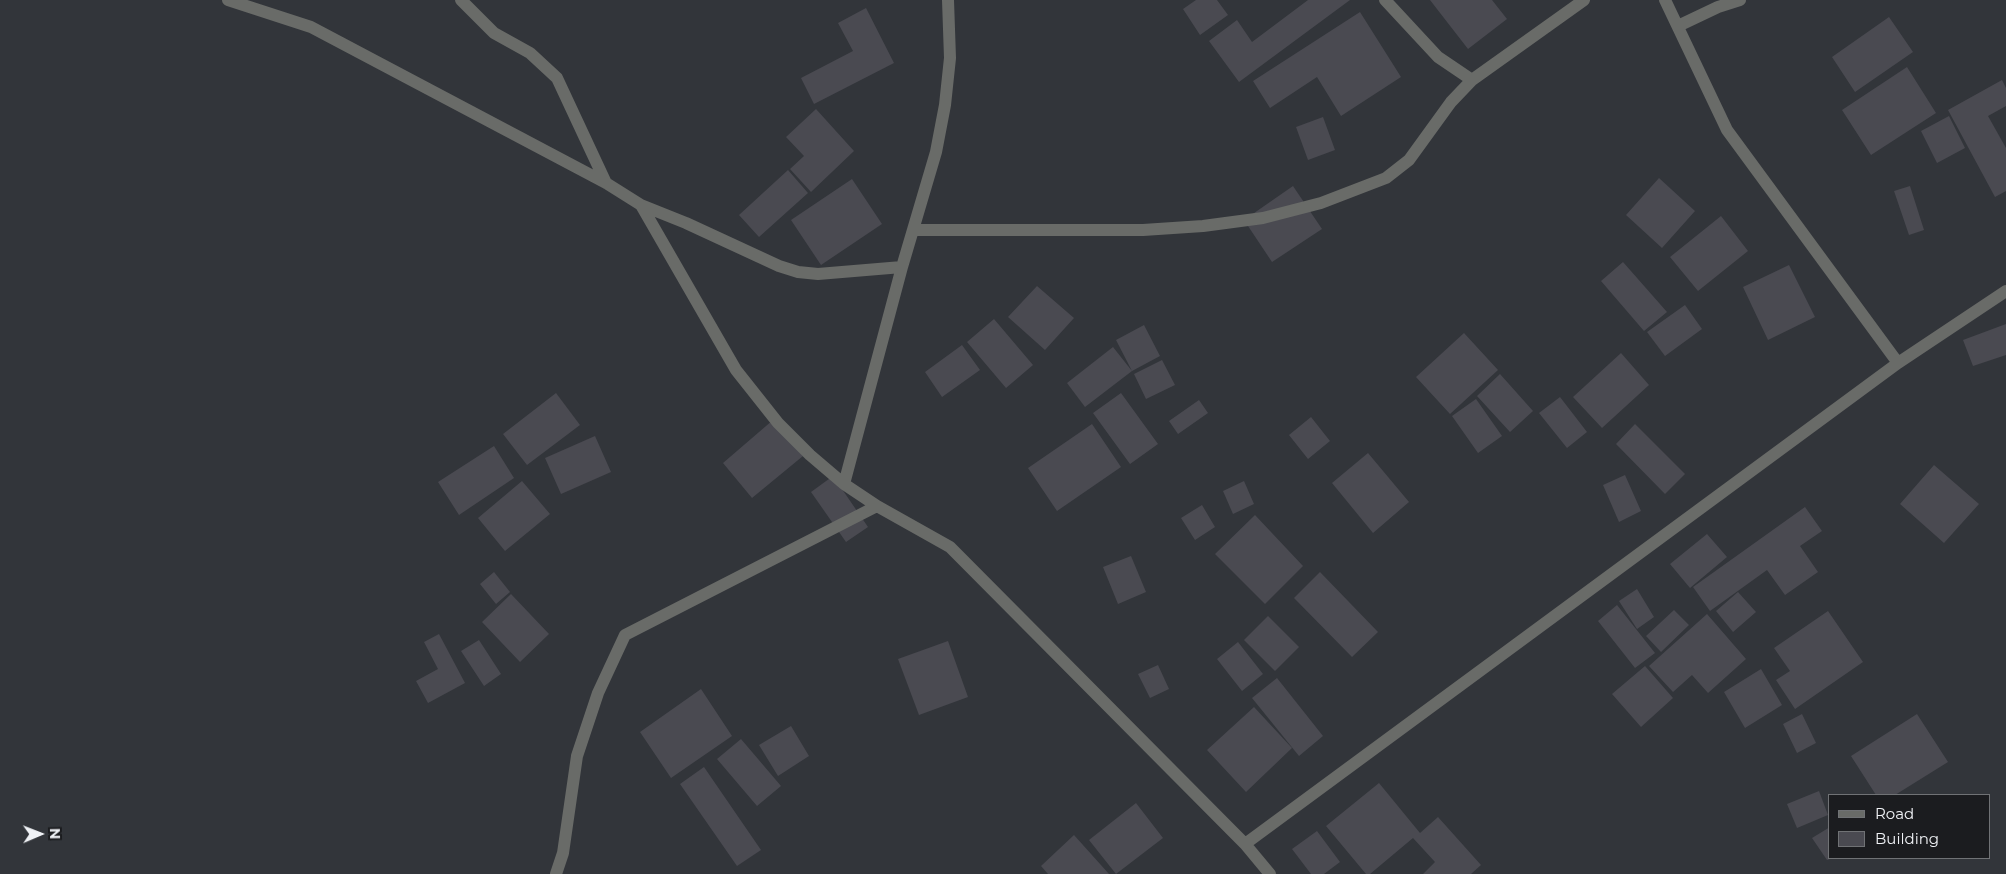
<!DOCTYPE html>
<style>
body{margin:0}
#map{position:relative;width:2006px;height:874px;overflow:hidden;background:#32353a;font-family:Montserrat,sans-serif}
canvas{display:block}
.legend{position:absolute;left:1828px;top:794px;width:162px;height:65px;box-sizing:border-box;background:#1b1c1f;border:1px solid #707275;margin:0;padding:6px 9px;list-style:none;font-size:15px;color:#f0f2f6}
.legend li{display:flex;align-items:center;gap:10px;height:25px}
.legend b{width:25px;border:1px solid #707275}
.north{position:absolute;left:15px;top:809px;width:50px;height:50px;-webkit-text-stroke:4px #1b1c1f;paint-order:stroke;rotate:89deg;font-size:14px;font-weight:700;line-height:20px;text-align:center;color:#f0f2f6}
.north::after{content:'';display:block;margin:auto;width:18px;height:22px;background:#f0f2f6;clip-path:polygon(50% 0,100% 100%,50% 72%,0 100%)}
</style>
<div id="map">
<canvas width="2006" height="874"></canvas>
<ul class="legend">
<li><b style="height:6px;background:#696b68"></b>Road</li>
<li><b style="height:14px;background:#4a4a51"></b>Building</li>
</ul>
<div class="north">N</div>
</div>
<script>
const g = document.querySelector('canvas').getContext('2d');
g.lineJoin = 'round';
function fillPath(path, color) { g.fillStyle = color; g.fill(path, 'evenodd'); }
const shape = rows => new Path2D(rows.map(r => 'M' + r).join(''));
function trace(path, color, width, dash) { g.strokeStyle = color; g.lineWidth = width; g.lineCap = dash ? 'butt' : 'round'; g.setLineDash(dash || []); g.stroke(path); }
const building = shape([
 [1196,0,1217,0,1228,15,1200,35,1183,9],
 [1308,0,1350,0,1239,82,1209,41,1237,20,1252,42],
 [1430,0,1492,0,1507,19,1468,49],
 [866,8,894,63,814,104,801,78,853,51,838,23],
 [1360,12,1401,77,1341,116,1317,77,1270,108,1253,81],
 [1889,17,1913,52,1855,92,1832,57],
 [1907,67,1936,113,1871,155,1842,110],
 [2002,80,2006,88,2006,106,1988,116,2006,148,2006,191,1995,197,1948,110],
 [816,109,854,151,811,192,790,169,804,156,786,137],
 [1949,116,1965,148,1937,163,1921,131],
 [1323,117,1335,150,1308,160,1296,127],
 [788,170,808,193,759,237,739,215],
 [1659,178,1695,211,1662,248,1626,215],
 [852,179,882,224,821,265,791,220],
 [1293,186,1322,229,1272,262,1244,220],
 [1910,186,1924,230,1909,235,1894,191],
 [1721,216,1748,251,1698,291,1670,257],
 [1623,262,1667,312,1644,331,1601,281],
 [1789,265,1815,317,1768,340,1743,287],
 [1037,286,1074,318,1045,350,1008,317],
 [1685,305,1702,329,1665,356,1647,332],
 [994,319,1033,365,1006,388,967,342],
 [2006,324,2006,355,1973,366,1963,340],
 [1144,325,1160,356,1132,371,1116,340],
 [1464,333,1498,370,1450,414,1416,377],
 [962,345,980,370,942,397,925,372],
 [1113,347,1132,371,1085,407,1067,383],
 [1621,353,1649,385,1602,428,1573,397],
 [1162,360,1175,385,1146,399,1134,374],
 [1500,374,1533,411,1510,432,1477,396],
 [556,393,580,425,527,465,503,434],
 [1121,393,1158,444,1130,464,1093,413],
 [1560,397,1587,432,1567,448,1539,413],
 [1476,399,1502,436,1478,453,1452,416],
 [1199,400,1208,413,1178,434,1169,421],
 [1311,417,1330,441,1308,459,1289,435],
 [773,420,803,456,752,498,723,463],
 [1092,424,1121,467,1057,511,1028,468],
 [1635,424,1685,474,1665,494,1616,444],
 [595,436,611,472,561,494,545,458],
 [494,446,514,478,459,515,438,482],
 [1368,453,1409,502,1373,533,1332,483],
 [1934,465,1979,504,1944,543,1900,504],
 [1625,475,1641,511,1619,522,1603,485],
 [833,476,868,527,846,542,811,492],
 [522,481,550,514,505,551,478,518],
 [1244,481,1254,504,1233,514,1223,491],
 [1202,505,1215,527,1195,540,1181,518],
 [1805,507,1822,531,1800,546,1818,572,1785,595,1767,570,1710,611,1693,587],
 [1255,515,1303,566,1265,604,1215,554],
 [1707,534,1727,557,1690,588,1670,564],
 [1131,556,1146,592,1118,604,1103,567],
 [494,572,510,592,496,604,480,584],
 [1320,572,1378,632,1352,657,1294,598],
 [1637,589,1654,617,1637,629,1619,601],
 [1738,592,1756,612,1733,632,1716,611],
 [511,594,549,634,520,662,482,622],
 [1617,605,1655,653,1635,668,1598,621],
 [1674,610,1689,625,1661,652,1646,636],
 [1828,611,1863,662,1795,709,1776,680,1790,671,1774,648],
 [1707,614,1746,659,1708,693,1692,675,1673,692,1649,666],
 [1268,616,1299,647,1275,671,1244,640],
 [439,634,465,683,428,703,416,681,438,669,424,642],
 [479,640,501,674,484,686,461,651],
 [948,641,968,697,919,715,898,659],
 [1238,642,1263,674,1242,691,1217,659],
 [1158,665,1169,689,1150,698,1138,674],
 [1645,666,1673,698,1641,727,1612,694],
 [1761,669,1782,705,1745,728,1724,692],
 [1277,678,1323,736,1299,756,1252,698],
 [701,689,732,736,671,778,640,732],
 [1254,707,1292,748,1246,792,1207,750],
 [1802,714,1816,743,1797,753,1783,724],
 [1917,714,1948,762,1895,795,1876,795,1851,756],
 [791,726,809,756,778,776,759,745],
 [741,739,781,786,757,806,717,759],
 [704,767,761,850,737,866,680,784],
 [1379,783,1420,833,1438,817,1481,865,1471,874,1423,874,1435,862,1413,838,1370,874,1366,874,1326,826],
 [1819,791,1828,815,1797,828,1787,804],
 [1136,803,1163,838,1116,874,1089,840],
 [1830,827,1830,859,1827,860,1812,838],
 [1317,831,1340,862,1324,874,1311,874,1292,849],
 [1074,835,1109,874,1048,874,1041,866]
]);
const street = shape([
 [228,0,311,27,606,183,641,205,686,223,779,266,798,272,818,274,902,267],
 [461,0,494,33,530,53,557,78,606,183],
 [1385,0,1438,57,1472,80],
 [1665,0,1727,130,1898,363],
 [1678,26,1718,7,1740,0],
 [641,205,736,370,778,423,810,455,844,484,877,506,950,547,1245,844,1270,874],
 [913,230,1143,230,1203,226,1263,218,1321,203,1386,178,1409,160,1451,102,1472,80,1584,0],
 [844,484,902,267,936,152,945,105,950,58,948,0],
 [1245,844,1898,363,2006,291],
 [556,874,563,853,577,756,598,693,625,635,877,506]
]);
fillPath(building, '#4a4a51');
trace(street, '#696b68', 12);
</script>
